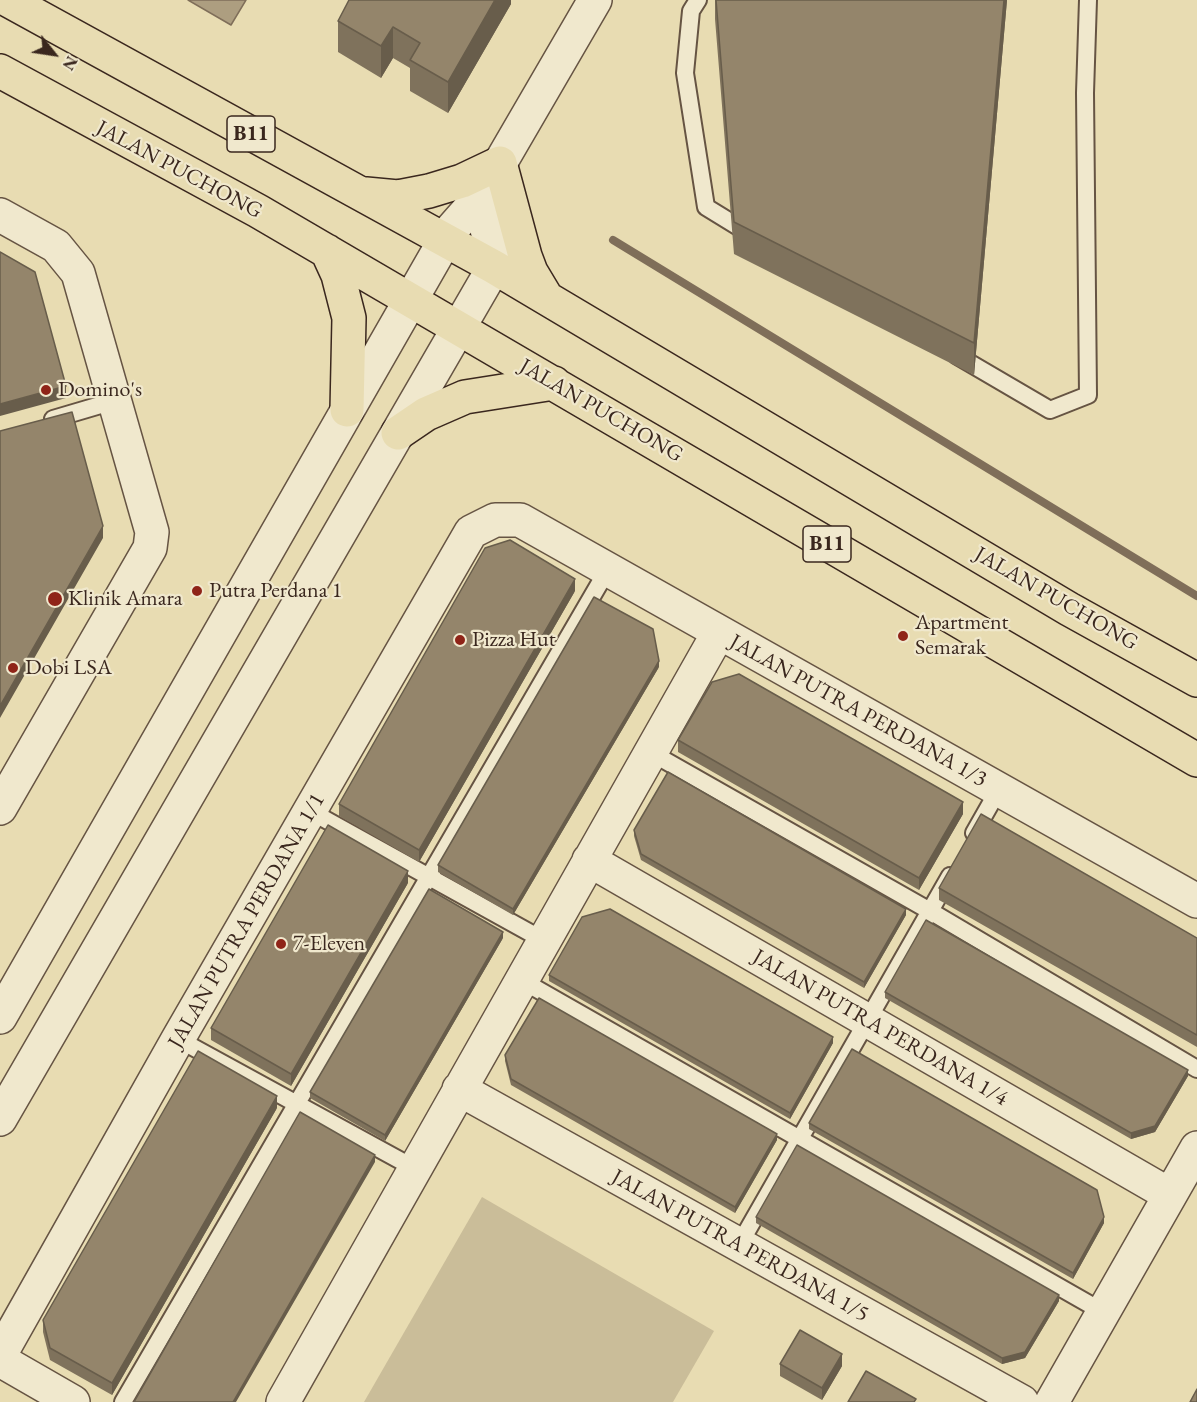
<!DOCTYPE html>
<style>
body{margin:0}
#map{position:relative;width:1197px;height:1402px;overflow:hidden;background:#e8dcb2;font-family:"EB Garamond",serif}
canvas{display:block}
.north{position:absolute;left:24px;top:24px;width:60px;height:60px;-webkit-text-stroke:4px #f0e8cd;paint-order:stroke;rotate:120deg;font-size:16px;font-weight:700;line-height:24px;text-align:center;color:#3a271e}
.north::after{content:'';display:block;margin:auto;width:21px;height:27px;background:#3a271e;clip-path:polygon(50% 0,100% 100%,50% 72%,0 100%)}
</style>
<div id="map">
<canvas width="1197" height="1402"></canvas>
<div class="north">N</div>
</div>
<script>
const g = document.querySelector('canvas').getContext('2d');
g.lineJoin = 'round';
function fillPath(path, color) { g.fillStyle = color; g.fill(path, 'evenodd'); }
const shape = rows => new Path2D(rows.map(r => 'M' + r).join(''));
function trace(path, color, width, dash) { g.strokeStyle = color; g.lineWidth = width; g.lineCap = dash ? 'butt' : 'round'; g.setLineDash(dash || []); g.stroke(path); }
function drawText(font, color, halo, rows, align = 'center') {
  g.font = font + ' "EB Garamond",serif'; g.lineWidth = 4.5; g.setLineDash([]); g.textBaseline = 'middle'; g.strokeStyle = halo; g.fillStyle = color; for (const [text, x, y, turn = 0] of rows) {
    g.save(); g.translate(x, y); g.rotate((+turn || 0) * Math.PI / 180); g.textAlign = isNaN(turn) ? turn : align; if (halo) g.strokeText(text, 0, 0); g.fillText(text, 0, 0); g.restore();
  }
}
const green = shape([
 [482,1197,714,1331,673,1402,364,1402]
]);
const water = shape([
 [188,0,246,0,231,25,188,0]
]);
const stream = shape([
 [613,240,1197,596]
]);
const service = shape([
 [698,0,691,11,685,73,706,207,750,234],
 [956,355,1050,410,1088,395,1085,93,1088,0],
 [53,419,114,401],
 [650,752,930,911,1197,1069],
 [310,811,543,940],
 [974,833,999,789],
 [521,980,1103,1312],
 [178,1039,414,1168],
 [739,1245,950,876],
 [123,1402,608,569]
]);
const minor = shape([
 [0,215,56,246,78,273,152,532,150,548,0,808],
 [589,860,1170,1195],
 [459,1089,1022,1402],
 [0,1355,178,1039,471,532,495,520,520,520,1197,901],
 [0,1360,73,1402],
 [283,1402,719,632],
 [1052,1402,1197,1148]
]);
const tertiary = shape([
 [0,1017,445,240,452,229,481,196,595,0],
 [0,1119,494,267,481,196]
]);
const primary = shape([
 [8,0,494,267,1069,609,1197,680],
 [0,71,258,211,1197,760],
 [366,194,398,197,429,191,462,181,500,163,525,256,531,272,546,297],
 [327,251,338,275,349,318,347,410],
 [398,433,426,414,465,397,554,383]
]);
const wall = shape([
 [511,0,511,4,448,113,410,91,410,68,393,58,381,78,338,52,338,21],
 [715,0,1007,0,974,375,734,254,715,19],
 [575,591,419,862,339,816,339,804],
 [659,667,513,915,438,872,438,865],
 [678,740,963,814,919,890,678,752],
 [634,830,906,915,864,988,641,860,634,836],
 [408,883,291,1086,211,1040,211,1028],
 [939,888,1197,938,1197,1047,939,900],
 [503,938,385,1141,310,1098,310,1092],
 [549,975,833,1043,790,1119,549,981],
 [885,992,1188,1076,1155,1132,1131,1139,885,998],
 [505,1055,777,1140,735,1213,511,1085,505,1061],
 [277,1108,112,1395,50,1360,43,1332,43,1320],
 [809,1123,1104,1223,1073,1279,809,1129],
 [756,1217,1059,1301,1025,1358,1002,1364,756,1223],
 [780,1364,842,1366,822,1400,780,1376]
]);
const shadedWall = shape([
 [495,0,511,0,511,4,448,113,448,82],
 [1004,0,1007,0,974,375,974,343],
 [393,27,393,58,381,78,381,46],
 [66,386,66,398,0,416,0,404],
 [103,526,103,538,0,718,0,706],
 [575,579,575,591,419,862,419,850],
 [659,661,659,667,513,915,513,909],
 [963,802,963,814,919,890,919,878],
 [408,871,408,883,291,1086,291,1074],
 [906,909,906,915,864,988,864,982],
 [503,932,503,938,385,1141,385,1135],
 [833,1037,833,1043,790,1119,790,1113],
 [1188,1070,1188,1076,1155,1132,1131,1139,1131,1133],
 [277,1096,277,1108,112,1395,112,1383],
 [777,1134,777,1140,735,1213,735,1207],
 [375,1155,375,1162,236,1402,233,1402],
 [1104,1217,1104,1223,1073,1279,1073,1273],
 [1059,1295,1059,1301,1025,1358,1002,1364,1002,1358],
 [842,1354,842,1366,822,1400,822,1388]
]);
const building = shape([
 [349,0,495,0,448,82,410,60,420,43,393,27,381,46,338,21,349,0],
 [716,0,1004,0,974,343,734,222,716,0],
 [0,252,35,272,66,386,0,404,0,252],
 [72,412,103,526,0,706,0,431,72,412],
 [510,540,575,579,419,850,339,804,485,548,510,540],
 [594,597,653,629,659,661,513,909,438,865,594,597],
 [739,674,963,802,919,878,678,740,712,682,739,674],
 [668,772,906,909,864,982,641,854,634,830,668,772],
 [981,814,1197,938,1197,1035,939,888,981,814],
 [328,825,408,871,291,1074,211,1028,328,825],
 [429,889,503,932,385,1135,310,1092,429,889],
 [610,909,833,1037,790,1113,549,975,582,917,610,909],
 [926,920,1188,1070,1155,1126,1131,1133,885,992,926,920],
 [539,998,777,1134,735,1207,511,1079,505,1055,539,998],
 [852,1049,1097,1190,1104,1217,1073,1273,809,1123,852,1049],
 [198,1051,277,1096,112,1383,50,1348,43,1320,198,1051],
 [300,1112,375,1155,233,1402,134,1402,300,1112],
 [797,1145,1059,1295,1025,1352,1002,1358,756,1217,797,1145],
 [800,1330,842,1354,822,1388,780,1364,800,1330],
 [866,1371,916,1399,914,1402,848,1402,866,1371],
 [1197,1389,1197,1402,1190,1402,1197,1389]
]);
const markers = [
 [46,390,6,"#8f2418"],
 [197,591,6,"#8f2418"],
 [55,599,8,"#8f2418"],
 [903,636,6,"#8f2418"],
 [460,640,6,"#8f2418"],
 [13,668,6,"#8f2418"],
 [281,944,6,"#8f2418"]
];
const shields = [
 [251,134,48],
 [827,544,48]
];
const shieldNames = [
 ["B11",251,134],
 ["B11",827,544]
];
const streetNames = [
 ["JALAN PUCHONG",179,170,28],
 ["JALAN PUCHONG",601,411,30],
 ["JALAN PUCHONG",1056,599,30],
 ["JALAN PUTRA PERDANA 1/3",858,711,29],
 ["JALAN PUTRA PERDANA 1/1",247,921,-60],
 ["JALAN PUTRA PERDANA 1/4",880,1028,30],
 ["JALAN PUTRA PERDANA 1/5",740,1246,29]
];
const poiNames = [
 ["Domino's",58,390],
 ["Putra Perdana 1",209,591],
 ["Klinik Amara",68,599],
 ["Apartment",915,623],
 ["Semarak",915,648],
 ["Pizza Hut",472,640],
 ["Dobi LSA",25,668],
 ["7-Eleven",293,944]
];
fillPath(green, '#cabd99');
fillPath(water, '#ad9e80');
trace(water, '#7f6e59', 1.5);
trace(stream, '#7f6e59', 8);
trace(service, '#665443', 20);
trace(minor, '#665443', 36);
trace(tertiary, '#665443', 36);
trace(primary, '#3a271e', 36);
trace(service, '#f0e8cd', 16);
trace(minor, '#f0e8cd', 33);
trace(tertiary, '#f0e8cd', 33);
trace(primary, '#e8dcb2', 33);
fillPath(wall, '#7f725c');
fillPath(shadedWall, '#685d4b');
fillPath(building, '#94856b');
trace(building, '#685d4b', 1.5);
for (const [x, y, r, color] of markers) { const dot = new Path2D(); dot.arc(x, y, r, 0, 2 * Math.PI); g.fillStyle = color; g.fill(dot); trace(dot, '#f0e8cd', 2); }
for (const [x, y, w] of shields) { const box = new Path2D(); box.roundRect(x - w / 2, y - 18, w, 36, 4.5); g.fillStyle = '#f0e8cd'; g.fill(box); trace(box, '#3a271e', 1.5); }
drawText('bold 21px', '#3a271e', null, shieldNames);
drawText('22px', '#3a271e', '#f0e8cd', streetNames);
drawText('22px', '#3a271e', '#f0e8cd', poiNames, 'left');
</script>
